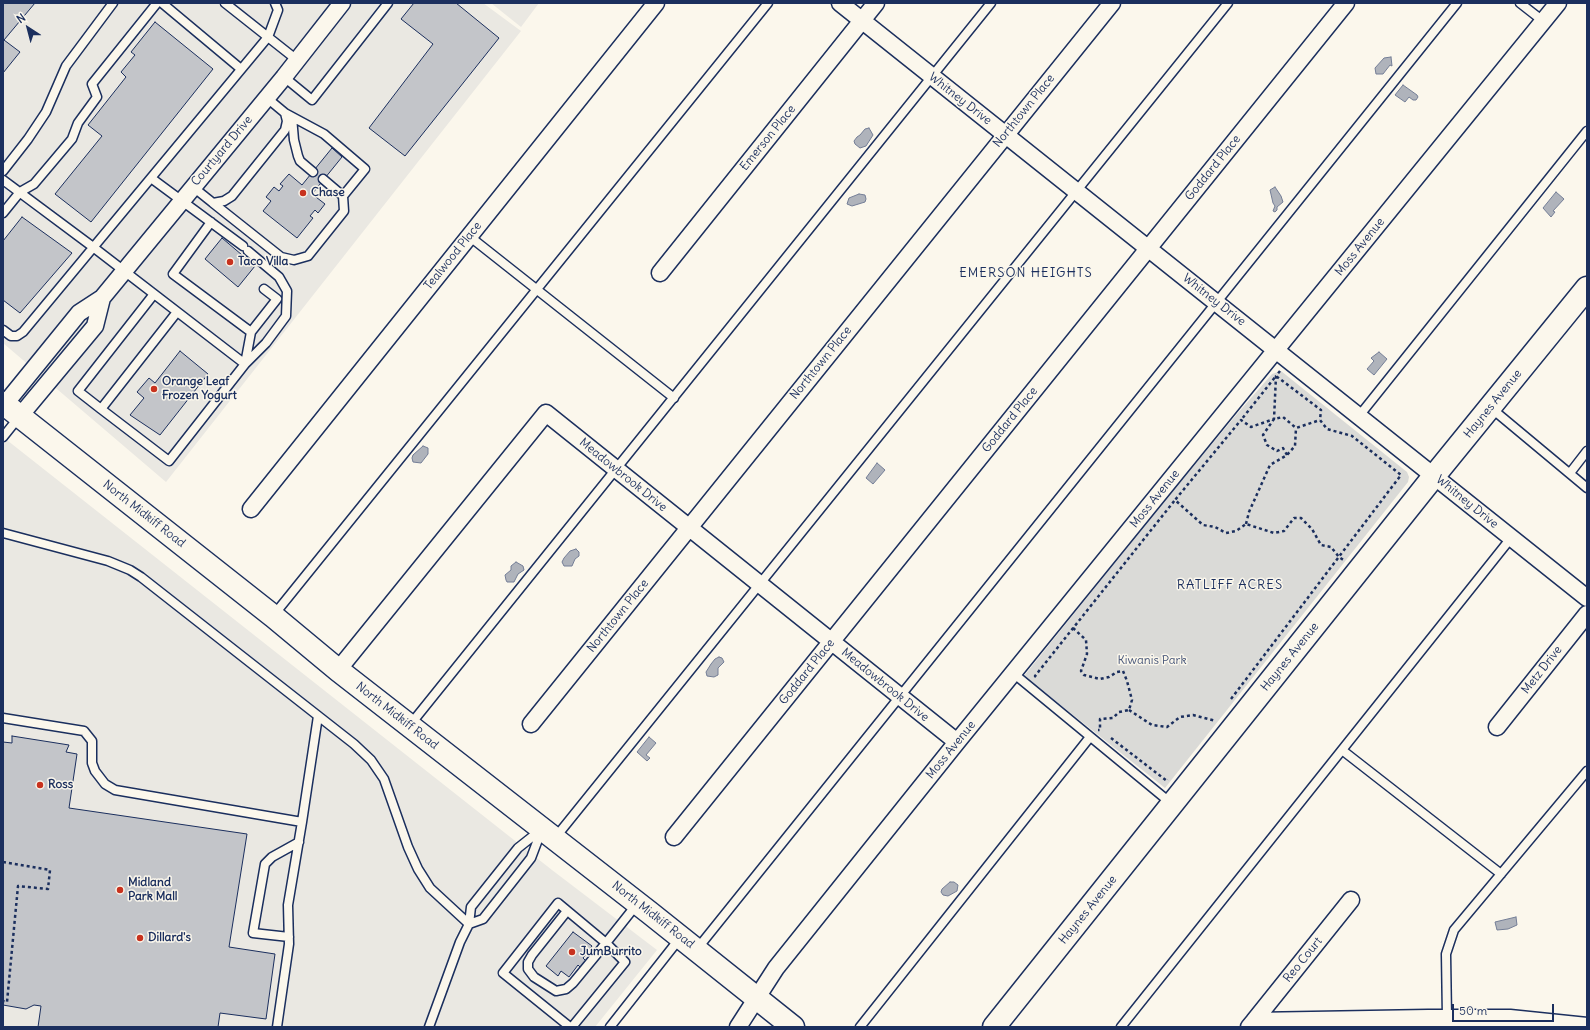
<!DOCTYPE html>
<style>
body{margin:0}
#map{position:relative;width:1590px;height:1030px;overflow:hidden;background:#fbf7ec;font-family:Delius,sans-serif}
canvas{display:block}
.frame{position:absolute;inset:0;border:4px solid #1b2f5e;pointer-events:none}
.north{position:absolute;left:8px;top:8px;width:40px;height:40px;-webkit-text-stroke:3px #fbf7ec;paint-order:stroke;rotate:324deg;font-size:11px;font-weight:700;line-height:16px;text-align:center;color:#1b2f5e}
.north::after{content:'';display:block;margin:auto;width:14px;height:18px;background:#1b2f5e;clip-path:polygon(50% 0,100% 100%,50% 72%,0 100%)}
.scale{position:absolute;left:1452px;top:1004px;width:102px;height:18px;box-sizing:border-box;border:2px solid #1b2f5e;border-top:0;padding-left:5px;font-size:12px;line-height:14px;white-space:nowrap;color:#1b2f5e;-webkit-text-stroke:3px #fbf7ec;paint-order:stroke}
</style>
<div id="map">
<canvas width="1590" height="1030"></canvas>
<div class="frame"></div>
<div class="north">N</div>
<div class="scale">50 m</div>
</div>
<script>
const g = document.querySelector('canvas').getContext('2d');
g.lineJoin = 'round';
function fillPath(path, color) { g.fillStyle = color; g.fill(path, 'evenodd'); }
const shape = rows => new Path2D(rows.map(r => 'M' + r).join(''));
function trace(path, color, width, dash) { g.strokeStyle = color; g.lineWidth = width; g.lineCap = dash ? 'butt' : 'round'; g.setLineDash(dash || []); g.stroke(path); }
function drawText(font, color, halo, rows, align = 'center') {
  g.font = font + ' Delius,sans-serif'; g.lineWidth = 3; g.setLineDash([]); g.textBaseline = 'middle'; g.strokeStyle = halo; g.fillStyle = color; for (const [text, x, y, turn = 0] of rows) {
    g.save(); g.translate(x, y); g.rotate((+turn || 0) * Math.PI / 180); g.textAlign = isNaN(turn) ? turn : align; if (halo) g.strokeText(text, 0, 0); g.fillText(text, 0, 0); g.restore();
  }
}
const built = shape([
 [3,3,483,3,521,31,166,482,3,343],
 [491,3,539,3,521,27],
 [3,437,552,870,657,950,595,1027,3,1027]
]);
const green = shape([
 [1281,371,1407,472,1409,477,1408,482,1165,788,1024,676,1171,493,1237,414,1272,374]
]);
const water = shape([
 [1391,57,1392,66,1390,65,1383,74,1376,74,1375,68,1384,58,1391,57],
 [1403,85,1417,95,1418,97,1416,100,1413,100,1409,97,1405,102,1395,95,1403,85],
 [869,128,873,135,866,146,860,148,855,144,854,141,857,137,860,135,865,129,869,128],
 [1275,187,1281,196,1283,202,1277,207,1277,210,1275,212,1273,211,1275,206,1273,203,1270,190,1275,187],
 [1556,192,1564,199,1553,211,1555,212,1551,217,1543,208,1556,192],
 [859,194,865,195,866,199,865,202,852,206,847,204,849,198,859,194],
 [1379,352,1387,359,1374,375,1367,369,1374,361,1371,358,1379,352],
 [423,446,428,448,428,454,421,463,413,462,412,458,413,455,423,446],
 [877,463,885,470,873,484,866,478,877,463],
 [576,549,579,552,579,556,575,559,572,566,564,566,562,562,564,558,570,551,576,549],
 [516,562,523,566,524,570,518,574,514,582,507,582,506,580,505,575,511,570,511,566,516,562],
 [719,657,722,658,724,662,718,668,718,675,714,677,707,676,706,672,711,664,715,659,719,657],
 [649,737,656,743,646,755,650,758,647,761,637,752,649,737],
 [950,882,954,882,958,885,957,891,948,896,943,895,941,892,942,889,950,882],
 [1516,917,1517,925,1508,929,1497,930,1495,922,1516,917]
]);
const building = shape([
 [3,3,35,3,4,40,20,52,3,73,3,3],
 [414,3,456,3,499,38,405,156,369,128,433,44,401,19,414,3],
 [155,22,213,69,91,222,55,194,102,136,88,125,126,77,121,72,135,55,131,52,155,22],
 [332,148,342,157,312,194,325,204,318,213,315,210,310,216,313,218,297,238,263,211,271,201,266,197,274,187,279,191,283,186,280,184,289,174,302,185,332,148],
 [22,217,72,253,20,313,3,300,3,241,22,217],
 [222,238,255,266,238,287,205,259,222,238],
 [180,351,208,374,160,435,130,415,144,398,137,392,149,378,155,383,180,351],
 [12,736,69,745,66,752,77,754,69,808,247,834,229,947,275,954,266,1019,220,1013,218,1027,38,1027,41,1006,34,1005,26,1009,3,1005,3,742,12,743,12,736],
 [573,932,592,946,583,958,586,961,581,968,578,965,569,977,561,971,558,976,546,966,573,932]
]);
const path = shape([
 [1280,371,1276,376,1274,419,1251,427,1241,420,1175,500,1203,525,1215,527,1226,533,1236,531,1246,524,1274,533,1284,531,1294,518,1301,518,1312,529,1321,545,1331,547,1339,557,1345,561],
 [1287,455,1283,448,1277,451,1267,445,1263,435,1274,419,1283,417,1296,428,1320,420],
 [1246,524,1249,512,1270,465,1287,455,1295,446,1296,428],
 [1073,628,1086,640,1087,654,1081,671,1084,675,1100,679,1109,677,1117,672,1123,671,1127,681,1132,700,1129,710,1119,712,1113,718,1100,719,1100,730,1098,730],
 [1036,677,1035,676,1175,500,1174,499],
 [1231,699,1401,475,1352,436,1327,429,1320,420,1321,410,1276,376,1241,420],
 [1129,710,1152,725,1167,727,1180,717,1193,715,1216,721],
 [1111,738,1167,781,1168,780],
 [3,862,50,870,48,889,18,886,7,1002,3,1001]
]);
const lane = shape([
 [162,3,241,69],
 [225,3,297,60],
 [1520,3,1543,21],
 [284,77,312,100,388,3],
 [292,117,294,140,298,156,300,161,313,172],
 [3,171,28,139,46,112,66,66,113,3],
 [151,178,243,246],
 [323,179,343,196],
 [3,180,93,247,245,364,251,332,173,274,211,222],
 [193,187,213,203,224,201,232,196,285,130,287,121,285,113,267,98],
 [213,203,281,257,294,260,308,256,344,211,343,196,365,169,324,134,285,113],
 [3,213,20,192,34,184,72,139,78,123,97,97,92,84,157,3],
 [469,236,674,398],
 [154,294,78,391,101,409,177,312],
 [3,330,11,336,17,336,23,332,268,37,278,10,275,3],
 [251,332,277,299,264,289],
 [1491,408,1587,488],
 [101,409,169,461,245,364,266,343,286,316,287,291,279,277,248,251],
 [1359,416,1587,131],
 [3,437,19,417],
 [1570,473,1587,451],
 [3,533,108,561,130,570,141,577,354,744,371,760,384,779,408,847,418,869,430,888,469,924,460,942,429,1027],
 [273,616,768,3],
 [1013,673,1172,804],
 [3,718,84,731,92,741,92,763,95,771,105,784,115,790,302,822],
 [410,725,991,3],
 [1342,750,1501,874],
 [542,829,531,858,483,919,469,924,471,907,518,848,542,829],
 [555,838,1228,3],
 [567,911,532,955,528,962,528,969,534,977,556,991,566,989,573,983,606,943,625,962,572,1027],
 [289,937,253,933,265,864,272,857,299,842],
 [697,949,1457,3],
 [1447,1018,1446,954,1454,930,1587,771],
 [277,1027,289,944,288,905,302,822,318,716],
 [570,1027,503,973,558,903,606,943,637,904],
 [610,1027,680,938],
 [860,1027,1090,737],
 [1121,1027,1511,538]
]);
const street = shape([
 [840,3,1587,598],
 [660,273,876,3],
 [5,404,79,313,102,298,284,77,342,3],
 [20,416,95,326,102,298],
 [251,509,656,3],
 [338,670,546,413,957,742],
 [531,724,1112,3],
 [1497,727,1587,614],
 [674,837,1346,3],
 [1254,1021,1351,900],
 [738,1027,776,968,957,742,1558,3],
 [1249,1027,1254,1021,1428,1018,1510,1018,1587,1026]
]);
const secondary = shape([
 [3,403,273,616,338,670,650,913,793,1027],
 [994,1027,1434,476,1587,288]
]);
const markers = [
 [303,193,4,"#c8321e"],
 [230,262,4,"#c8321e"],
 [154,389,4,"#c8321e"],
 [40,785,4,"#c8321e"],
 [120,890,4,"#c8321e"],
 [140,938,4,"#c8321e"],
 [572,952,4,"#c8321e"]
];
const streetNames = [
 ["Whitney Drive",960,99,38],
 ["Northtown Place",1024,111,-51],
 ["Emerson Place",768,138,-51],
 ["Courtyard Drive",222,151,-50],
 ["Goddard Place",1213,168,-51],
 ["Moss Avenue",1360,247,-51],
 ["Tealwood Place",453,256,-51],
 ["Whitney Drive",1214,300,38],
 ["Northtown Place",821,363,-51],
 ["Haynes Avenue",1493,404,-51],
 ["Goddard Place",1010,420,-51],
 ["Meadowbrook Drive",623,475,39],
 ["Moss Avenue",1155,499,-51],
 ["Whitney Drive",1467,502,39],
 ["North Midkiff Road",144,514,38],
 ["Northtown Place",618,616,-51],
 ["Haynes Avenue",1290,657,-51],
 ["Metz Drive",1542,670,-52],
 ["Goddard Place",807,672,-51],
 ["Meadowbrook Drive",885,685,39],
 ["North Midkiff Road",397,716,38],
 ["Moss Avenue",951,750,-51],
 ["Haynes Avenue",1088,910,-51],
 ["North Midkiff Road",653,915,38],
 ["Reo Court",1303,960,-51]
];
const poiNames = [
 ["Chase",311,193],
 ["Taco Villa",238,262],
 ["Orange Leaf",162,382],
 ["Frozen Yogurt",162,396],
 ["Ross",48,785],
 ["Midland",128,883],
 ["Park Mall",128,897],
 ["Dillard's",148,938],
 ["JumBurrito",580,952]
];
const parkNames = [
 ["Kiwanis Park",1152,661]
];
const neighbourhoodNames = [
 ["EMERSON HEIGHTS",1026,273],
 ["RATLIFF ACRES",1230,585]
];
fillPath(built, '#eae8e2');
fillPath(green, '#dadad7');
fillPath(water, '#afb3bb');
trace(water, '#747e96', 1);
fillPath(building, '#c3c5c9');
trace(building, '#1b2f5e', 1);
trace(lane, '#1b2f5e', 11);
trace(street, '#1b2f5e', 19);
trace(secondary, '#1b2f5e', 25);
trace(path, '#1b2f5e', 2.5, [3, 3]);
trace(lane, '#fbf7ec', 8);
trace(street, '#fbf7ec', 16);
trace(secondary, '#fbf7ec', 22);
for (const [x, y, r, color] of markers) { const dot = new Path2D(); dot.arc(x, y, r, 0, 2 * Math.PI); g.fillStyle = color; g.fill(dot); trace(dot, '#fbf7ec', 1.5); }
drawText('12px', '#1b2f5e', '#fbf7ec', streetNames);
drawText('bold 12px', '#1b2f5e', '#fbf7ec', poiNames, 'left');
drawText('12px', '#415176', '#fbf7ec', parkNames);
g.letterSpacing = '1px';
drawText('13px', '#1b2f5e', '#fbf7ec', neighbourhoodNames);
g.letterSpacing = '0px';
</script>
